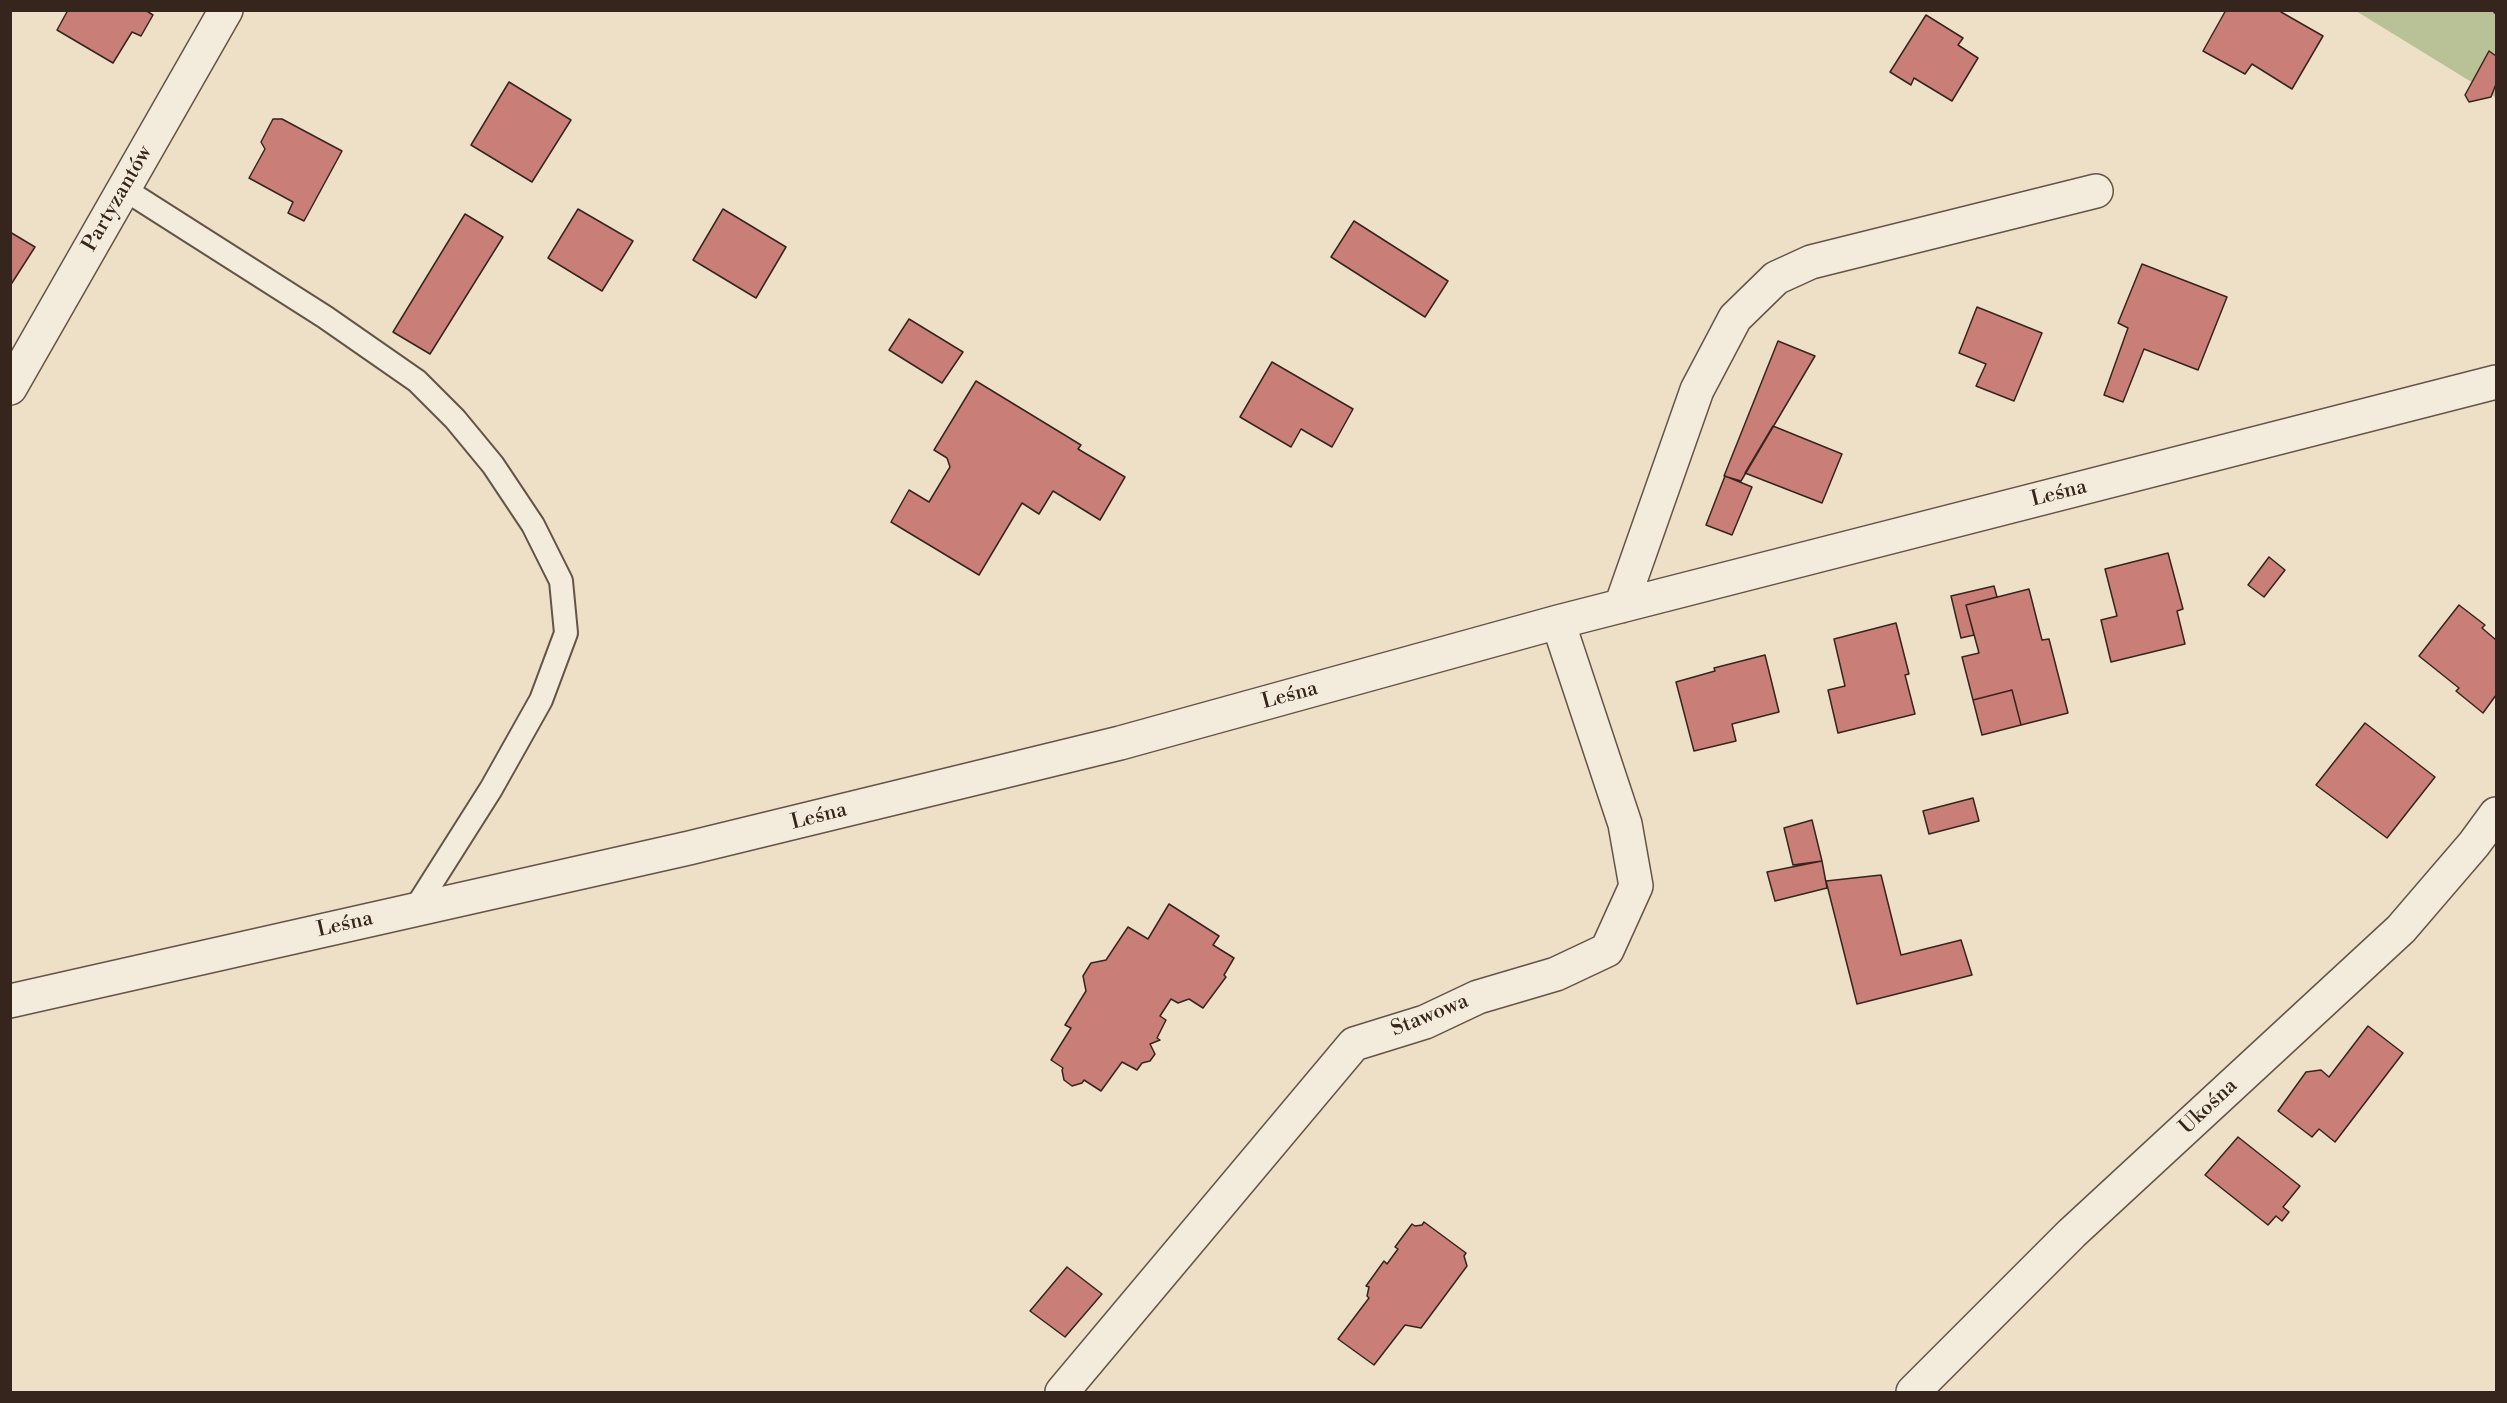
<!DOCTYPE html>
<meta charset="utf-8">
<style>
body{margin:0}
#map{position:relative;width:2507px;height:1403px;overflow:hidden;background:#ede0c7;font-family:"Libre Bodoni",serif}
canvas{display:block}
.frame{position:absolute;inset:0;border:12px solid #36251c;pointer-events:none}
</style>
<div id="map">
<canvas width="2507" height="1403"></canvas>
<div class="frame"></div>
</div>
<script>
const g = document.querySelector('canvas').getContext('2d');
g.lineJoin = 'round';
function fillPath(path, color) { g.fillStyle = color; g.fill(path, 'evenodd'); }
const shape = rows => new Path2D(rows.map(r => 'M' + r).join(''));
function trace(path, color, width, dash) { g.strokeStyle = color; g.lineWidth = width; g.lineCap = dash ? 'butt' : 'round'; g.setLineDash(dash || []); g.stroke(path); }
function drawText(font, color, halo, rows, align = 'center') {
  g.font = font + ' "Libre Bodoni",serif'; g.lineWidth = 4.5; g.setLineDash([]); g.textBaseline = 'middle'; g.strokeStyle = halo; g.fillStyle = color; for (const [text, x, y, turn = 0] of rows) {
    g.save(); g.translate(x, y); g.rotate((+turn || 0) * Math.PI / 180); g.textAlign = isNaN(turn) ? turn : align; if (halo) g.strokeText(text, 0, 0); g.fillText(text, 0, 0); g.restore();
  }
}
const green = shape([
 [2356,11,2496,11,2496,98,2491,94]
]);
const building = shape([
 [68,10,145,10,153,15,141,36,132,32,113,63,57,30,68,10],
 [2226,10,2282,10,2281,12,2323,36,2292,89,2252,64,2245,74,2203,51,2226,10],
 [1926,15,1963,38,1958,45,1978,58,1952,101,1914,78,1911,85,1890,72,1926,15],
 [2489,51,2496,56,2496,84,2491,97,2469,102,2465,95,2489,51],
 [509,82,571,120,532,182,471,145,509,82],
 [273,119,282,119,342,151,304,221,288,213,293,202,249,178,265,149,261,142,273,119],
 [578,209,633,241,602,291,548,258,578,209],
 [723,209,786,247,756,298,693,260,723,209],
 [465,214,503,237,430,354,393,332,465,214],
 [1354,221,1448,281,1425,317,1331,257,1354,221],
 [10,232,35,247,10,286,10,232],
 [2142,264,2227,297,2198,370,2144,349,2123,402,2104,395,2128,328,2118,323,2142,264],
 [1977,307,2042,333,2014,401,1976,386,1986,364,1959,353,1977,307],
 [909,319,963,352,942,383,889,350,909,319],
 [1778,341,1815,356,1741,481,1724,476,1778,341],
 [1272,362,1353,409,1332,447,1301,429,1291,447,1240,417,1272,362],
 [976,381,1081,445,1078,449,1125,477,1100,520,1053,491,1039,514,1022,503,979,575,891,522,909,490,929,502,950,467,947,458,934,450,976,381],
 [1773,426,1842,454,1822,503,1745,473,1773,426],
 [1725,476,1752,487,1732,535,1706,525,1725,476],
 [2168,553,2183,609,2177,611,2185,644,2111,662,2101,620,2117,616,2105,569,2168,553],
 [2269,557,2285,570,2264,597,2248,585,2269,557],
 [1994,586,1997,597,1966,605,1974,635,1961,638,1951,596,1994,586],
 [2029,589,2042,640,2049,639,2068,713,2021,725,2012,690,1973,700,1962,657,1979,653,1966,605,2029,589],
 [2459,605,2485,625,2482,628,2496,640,2496,695,2483,713,2456,691,2459,688,2419,656,2459,605],
 [1896,623,1909,674,1905,675,1915,714,1838,733,1828,690,1845,686,1834,639,1896,623],
 [1765,655,1779,712,1732,724,1736,741,1694,751,1676,682,1715,671,1714,668,1765,655],
 [2012,690,2021,725,1982,735,1973,700,2012,690],
 [2365,723,2435,777,2387,838,2316,785,2365,723],
 [1973,798,1979,821,1929,834,1923,811,1973,798],
 [1812,820,1822,861,1793,865,1784,828,1812,820],
 [1822,861,1827,888,1775,901,1767,872,1822,861],
 [1881,875,1901,955,1961,940,1972,975,1857,1004,1826,881,1881,875],
 [1169,904,1219,936,1213,945,1234,958,1224,975,1226,977,1203,1008,1189,999,1178,1003,1171,999,1160,1016,1166,1020,1157,1038,1160,1040,1150,1044,1155,1054,1150,1061,1142,1063,1137,1070,1122,1062,1101,1091,1084,1080,1082,1083,1072,1086,1064,1080,1062,1070,1063,1068,1051,1060,1071,1028,1065,1025,1086,991,1083,976,1091,963,1106,960,1128,927,1148,939,1169,904],
 [2368,1026,2403,1053,2335,1142,2319,1129,2312,1137,2278,1111,2306,1072,2321,1070,2329,1077,2368,1026],
 [2238,1137,2300,1186,2283,1207,2289,1212,2282,1221,2276,1216,2268,1225,2205,1175,2238,1137],
 [1424,1222,1466,1253,1464,1256,1467,1266,1421,1328,1405,1325,1374,1365,1338,1339,1369,1298,1367,1296,1369,1287,1366,1286,1384,1261,1387,1264,1398,1249,1395,1247,1412,1224,1415,1226,1422,1225,1424,1222],
 [1067,1267,1102,1294,1065,1337,1030,1311,1067,1267]
]);
const path = shape([
 [2494,10,2496,13]
]);
const service = shape([
 [124,189,325,317,417,381,455,419,493,465,533,525,561,581,566,633,541,700,491,789,415,909]
]);
const minor = shape([
 [10,388,226,10],
 [1621,606,1697,390,1735,318,1776,278,1811,262,2096,191],
 [10,1001,689,848,1120,743,1558,622,2496,382],
 [1062,1392,1354,1044,1425,1022,1478,997,1556,974,1607,950,1636,886,1625,824,1558,622],
 [1913,1392,2072,1233,2401,929,2474,844,2496,814]
]);
const streetNames = [
 ["Partyzantów",118,199,-60],
 ["Leśna",2059,494,-14],
 ["Leśna",1290,696,-15],
 ["Leśna",819,817,-14],
 ["Leśna",345,925,-13],
 ["Stawowa",1430,1016,-22],
 ["Ukośna",2209,1107,-43]
];
fillPath(green, '#b8c296');
fillPath(building, '#c97e77');
trace(building, '#36251c', 1.5);
trace(service, '#645447', 26);
trace(minor, '#645447', 36);
trace(path, '#36251c', 4, [4.5, 3]);
trace(service, '#f3ebdb', 22);
trace(minor, '#f3ebdb', 33);
drawText('21px', '#36251c', '#f3ebdb', streetNames);
</script>
